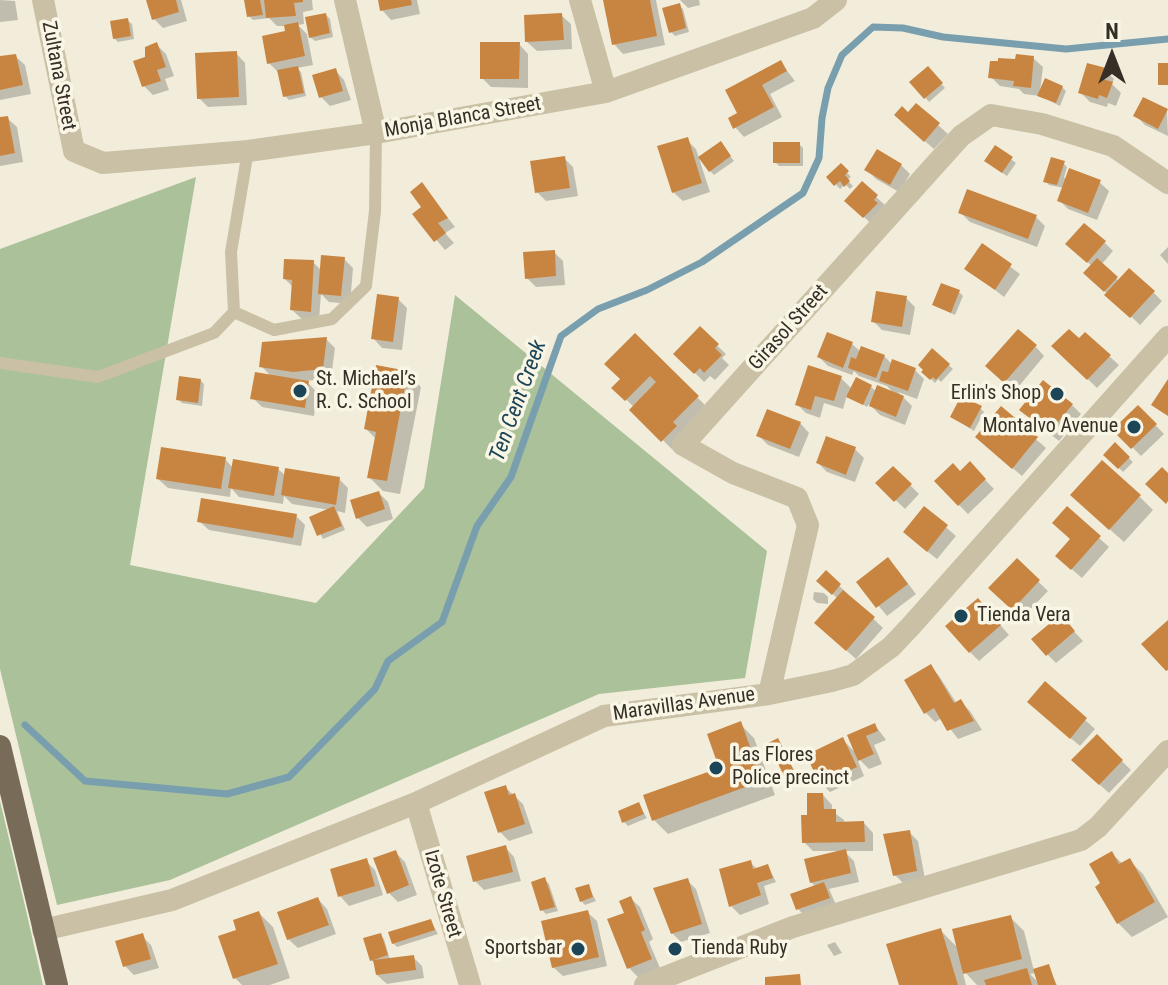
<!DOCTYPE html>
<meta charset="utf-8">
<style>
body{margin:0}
#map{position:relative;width:1168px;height:985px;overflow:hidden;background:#f2edda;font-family:"Roboto Condensed",sans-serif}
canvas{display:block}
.north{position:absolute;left:1072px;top:16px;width:80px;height:80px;-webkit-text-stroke:6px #faf6e6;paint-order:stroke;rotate:0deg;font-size:22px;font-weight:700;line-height:32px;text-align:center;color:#362f27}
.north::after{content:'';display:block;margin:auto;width:28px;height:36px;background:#362f27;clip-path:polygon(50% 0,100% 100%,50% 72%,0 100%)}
</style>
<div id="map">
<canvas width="1168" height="985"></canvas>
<div class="north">N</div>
</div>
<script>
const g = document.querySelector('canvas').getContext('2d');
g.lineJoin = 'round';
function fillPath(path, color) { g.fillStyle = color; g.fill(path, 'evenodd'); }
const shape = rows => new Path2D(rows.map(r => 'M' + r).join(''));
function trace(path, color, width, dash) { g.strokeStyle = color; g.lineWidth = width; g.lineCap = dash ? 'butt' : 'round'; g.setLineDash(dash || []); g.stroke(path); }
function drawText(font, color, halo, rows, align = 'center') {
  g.font = font + ' "Roboto Condensed",sans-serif'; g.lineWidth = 7; g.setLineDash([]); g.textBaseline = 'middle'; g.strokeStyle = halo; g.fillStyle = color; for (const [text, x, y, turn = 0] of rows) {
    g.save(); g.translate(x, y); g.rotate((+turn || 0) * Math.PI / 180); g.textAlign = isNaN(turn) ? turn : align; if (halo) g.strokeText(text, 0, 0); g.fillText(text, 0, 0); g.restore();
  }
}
const green = shape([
 [196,177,130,565,316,603,424,488,455,295,767,551,745,678,599,694,170,880,57,905,0,669,0,249],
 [0,801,25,906,43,985,0,985]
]);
const shadow = shape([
 [0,0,15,1,18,20,0,22],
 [148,0,181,0,187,21,163,28,154,19],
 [246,0,312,0,313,10,303,12,304,24,298,25,307,34,313,65,297,68,301,72,306,96,289,100,285,96,278,72,269,63,288,33,286,26,277,26,269,18,253,20,249,16],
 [380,0,417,0,420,14,391,20,382,10],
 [605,0,656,0,665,45,623,54,614,44],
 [680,0,699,0,700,5,688,8],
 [679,5,683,9,689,32,675,36,671,32],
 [326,15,330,19,333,37,315,41,310,37],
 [561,15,571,24,572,49,537,51,527,42],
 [127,20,132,24,134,39,118,42,114,38],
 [519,44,528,54,528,88,491,87,482,78],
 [157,45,166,54,174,76,165,79,169,90,153,95,144,86,147,58],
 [236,53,245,63,247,105,208,107,199,98],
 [15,56,25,65,31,94,0,100,0,58],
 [1033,58,1043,67,1040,91,1062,87,1066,91,1060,106,1040,96,1024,94,1019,89,1000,86,991,77],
 [781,63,795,81,770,94,782,117,744,137,735,127,740,114,727,91],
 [928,69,945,88,929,102,912,82],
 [335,70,344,80,351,100,330,106,321,97],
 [1105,70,1114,79,1112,84,1121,93,1116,106,1108,103,1107,107,1090,102,1081,93],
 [917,106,948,134,934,149,905,124],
 [1167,111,1168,136,1145,125,1136,116],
 [7,118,17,127,23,162,0,166,0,119],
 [687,140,696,149,710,192,683,201,673,192],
 [799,144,803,148,803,166,779,166,775,162],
 [724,148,734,161,714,175,710,171],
 [996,148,1016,163,1007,176,991,165],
 [564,158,573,167,578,196,546,201,537,192],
 [1063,163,1067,167,1064,178,1099,182,1109,191,1097,220,1068,209,1059,200,1064,188,1049,185,1045,181],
 [901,165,910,174,899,192,876,179,867,170],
 [841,166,851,177,847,180,853,186,850,189,845,184,840,189,829,177],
 [862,184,886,206,874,226,856,210],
 [422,185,455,227,445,233,454,243,445,250,414,214,423,208],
 [961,213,1036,217,1045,226,1037,247,970,222],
 [1104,242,1113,251,1101,265,1119,281,1153,292,1162,301,1140,325,1086,273,1092,266,1077,253],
 [982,246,1020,274,1004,297,967,268],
 [1168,247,1168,264,1160,255],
 [554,252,563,261,565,285,536,287,527,278],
 [344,259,353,268,350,304,329,302,321,294,319,320,302,319,292,310,294,288,285,279,313,262,322,271],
 [959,292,963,296,955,315,934,305],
 [906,298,915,307,910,335,882,330,873,321],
 [398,299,407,308,402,350,382,348,373,338],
 [700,329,726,354,722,358,729,365,715,380,710,376,704,382,676,354],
 [1085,334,1119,365,1097,388,1054,346,1079,341],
 [635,336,712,412,677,454,632,410,634,407,614,388,623,380],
 [326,339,335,348,331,378,306,381,317,392,314,416,262,407,253,398,272,377,261,366],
 [852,344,861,352,884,356,893,365,915,370,924,379,917,399,898,392,912,406,905,425,880,415,869,404,867,407,847,395,843,409,824,403,820,418,806,413,797,404,841,378,852,389,871,387,877,392,894,394,887,386,859,376,854,371,852,375,828,366,819,357],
 [1036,347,1044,356,1015,391,997,375],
 [933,351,953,369,941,382,938,379,935,383,924,372],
 [407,373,421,387,400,494,383,491,369,477,376,439,366,429],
 [200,380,204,384,202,406,182,403,178,399],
 [1072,405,1081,414,1059,441,1031,419],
 [1138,407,1164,434,1141,456,1115,430],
 [980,408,984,412,974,431,952,417],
 [1001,409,1046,448,1022,476,986,446],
 [800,423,809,433,799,457,768,445,759,436],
 [1115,445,1133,462,1123,472,1106,455],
 [855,449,864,458,855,482,827,472,818,463],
 [225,459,233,468,278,469,286,476,339,479,348,488,345,513,337,511,345,530,323,539,312,518,330,510,292,504,284,496,283,504,239,497,231,488,230,497,168,488,158,479],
 [970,464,994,489,968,514,936,482,960,473],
 [893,468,919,494,905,509,878,483],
 [379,493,388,502,393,519,367,527,358,518],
 [1140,497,1153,510,1124,542,1087,509],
 [924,508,956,536,937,559,914,541],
 [1067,509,1109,547,1082,578,1067,565,1072,540],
 [296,516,305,525,301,546,209,530,199,521],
 [1017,561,1048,591,1022,618,991,588],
 [897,569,916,594,887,616,859,582],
 [826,573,883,628,856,659,826,632,838,599,819,581],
 [814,592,824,593,828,597,828,604,817,603,813,599],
 [987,610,1009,635,979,661,970,652],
 [1069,626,1083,641,1056,663,1047,654],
 [930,666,939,676,957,704,961,702,970,711,982,730,958,739,942,718,935,722,926,713],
 [1045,684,1095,729,1080,746,1038,711],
 [740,724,754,738,775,795,668,834,654,820,721,769],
 [875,725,886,740,874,745,882,764,869,769,856,756,864,776,830,792,821,783,843,740,857,754,849,736],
 [1097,737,1131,770,1109,793,1082,769],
 [777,741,797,775,789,779,785,775],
 [505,787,523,804,533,833,509,841,500,832],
 [823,795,832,805,832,811,844,820,844,824,864,823,873,833,873,851,844,851,854,861,859,882,829,889,837,907,807,918,798,909,816,887,811,882,840,851,813,851,804,842,809,817],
 [638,804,647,818,628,826,624,822],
 [909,832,918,841,925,879,904,884,895,875],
 [505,847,514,857,521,881,484,890,475,881],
 [395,852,405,862,417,895,398,902,389,893],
 [1111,853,1123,864,1129,860,1143,874,1168,917,1132,937,1118,923,1103,884],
 [366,861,375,870,383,895,349,906,340,896,333,871],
 [750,862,758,870,768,866,776,882,764,886,769,904,740,915,731,906],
 [545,880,549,884,558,911,546,914,542,910],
 [687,880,696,889,710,933,681,942,672,933],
 [588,886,596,901,585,905,581,901],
 [630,898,640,907,653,939,649,942,660,968,638,977,629,968,626,914],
 [318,899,327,909,336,934,298,948,288,939],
 [587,912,597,921,607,966,563,976,553,967],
 [259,913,273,927,290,978,270,985,242,985,235,978],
 [1010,917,1024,931,1034,971,1048,966,1057,985,977,985,962,969,966,985,901,985,940,930,959,949],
 [1036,973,1040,984,1030,974],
 [431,921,438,934,397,947,393,943],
 [380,935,384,939,390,960,413,957,422,966,424,978,387,984,377,975,376,964,371,960],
 [142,936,151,945,159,968,134,975,125,966],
 [835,942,842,953,834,956,827,945]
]);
const stream = shape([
 [25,725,85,781,227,794,289,777,375,689,388,661,442,622,477,526,511,477,561,336,598,309,647,290,702,262,803,193,819,158,822,118,828,88,842,55,873,27,903,28,943,37,1066,49,1168,39]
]);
const building = shape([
 [146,0,176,0,179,12,152,20],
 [244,0,260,0,263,15,247,17],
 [264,0,303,0,303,2,294,3,296,16,266,18],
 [378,0,411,0,412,5,380,11],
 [603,0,650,0,657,36,612,45],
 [680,3,686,28,669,33,662,8],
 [326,13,330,33,309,38,305,17],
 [562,13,564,40,525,42,524,15],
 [128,18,131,36,113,39,110,21],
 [298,22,305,56,267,64,262,36,285,31,284,25],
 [157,42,166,67,157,70,161,81,142,87,133,61,145,57,145,47],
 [480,42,520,42,519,79,480,79],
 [237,51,239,97,197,99,195,53],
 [16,54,23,85,0,90,0,56],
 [1016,54,1034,56,1031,88,1013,86,1014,81,988,78,990,61,998,61,998,58,1015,59],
 [781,60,787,71,762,85,774,107,733,129,728,118,737,113,725,90],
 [1087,63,1106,68,1102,79,1113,82,1107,98,1099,95,1098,99,1078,93],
 [1158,63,1168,63,1168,85,1158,85],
 [298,66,304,93,283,97,277,70],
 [928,66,943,83,924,99,909,82],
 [336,68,343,91,319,98,312,75],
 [1045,78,1063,86,1056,103,1037,96],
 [1143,97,1168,109,1158,129,1133,116],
 [916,103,940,123,924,142,894,115,902,106,908,112],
 [8,116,15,153,0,156,0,117],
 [688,137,702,183,672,193,657,146],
 [721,141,731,156,709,172,698,157],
 [773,142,800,142,800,163,773,163],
 [995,145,1013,157,1002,173,984,161],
 [877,149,902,164,890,185,864,170],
 [565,156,570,188,535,193,530,161],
 [1051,157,1065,161,1057,185,1043,182],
 [841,163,849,171,845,175,850,181,844,187,840,181,834,186,826,177],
 [1069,168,1101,180,1088,213,1057,201],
 [862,181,878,195,874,200,878,203,863,218,844,201],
 [422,182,448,218,438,223,446,233,434,242,412,214,421,207,410,192],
 [967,189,1037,215,1028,239,958,213],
 [1084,223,1106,241,1087,263,1065,244],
 [982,243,1012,264,995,290,964,269],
 [555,250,556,276,525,279,523,252],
 [321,255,345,257,341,296,318,294],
 [1097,258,1118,277,1104,292,1083,273],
 [284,259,314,260,311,312,290,310,292,280,283,279],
 [1129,268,1155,291,1130,318,1104,295],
 [941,283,960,290,951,313,932,305],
 [876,291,907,296,902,327,871,322],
 [377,294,399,297,393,342,371,339],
 [700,326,719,344,715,348,722,355,704,373,700,368,694,374,673,354],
 [1018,329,1037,345,1004,383,985,366],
 [1069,329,1079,338,1085,332,1111,355,1087,380,1051,346],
 [827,332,853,342,843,368,817,357],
 [635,333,699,396,673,422,677,426,661,442,629,410,656,382,650,376,625,401,611,388,620,379,604,364],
 [327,337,323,369,293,372,259,367,262,342],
 [861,346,885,355,876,378,848,368,851,357,856,359],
 [932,348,950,364,936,380,933,377,930,380,921,372,923,370,918,365],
 [892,359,916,368,908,391,879,381,882,371,888,372],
 [376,365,408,371,387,481,367,478,376,432,364,429],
 [808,365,842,376,834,401,815,396,811,410,795,405],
 [255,372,309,381,305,408,250,399],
 [179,376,201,379,198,403,176,400],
 [856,377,872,385,863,405,846,397],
 [1168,379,1168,416,1151,405],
 [1043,380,1073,404,1049,433,1019,410],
 [877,385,904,396,896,417,869,406],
 [961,396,982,406,970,428,950,417],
 [1138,405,1157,424,1131,449,1112,430],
 [1001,406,1038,437,1012,469,975,437],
 [767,409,801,422,790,449,756,436],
 [826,436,856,447,846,475,816,463],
 [1115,442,1130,457,1118,469,1103,455],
 [161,447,226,457,221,489,156,479],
 [233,459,279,467,274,496,228,488],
 [1102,460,1141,495,1109,530,1070,495],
 [970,461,986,479,958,506,934,481,953,463,960,471],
 [893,466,912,484,894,502,875,483],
 [1162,467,1168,473,1168,501,1166,504,1145,484],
 [285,468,340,477,336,505,281,495],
 [379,491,385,509,356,519,350,500],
 [201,498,297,514,293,538,197,522],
 [334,506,342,526,317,536,309,517],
 [924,506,948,525,927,552,903,532],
 [1067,506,1101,536,1071,570,1055,556,1070,539,1052,523],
 [888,557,908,584,876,608,856,582],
 [1017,558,1040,580,1012,610,988,588],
 [826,570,841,584,832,595,816,581],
 [843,590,875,617,846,651,814,623],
 [978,598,1001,625,969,653,945,626],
 [1061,614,1075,631,1046,656,1031,639],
 [1168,620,1168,670,1166,671,1141,644],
 [931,664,954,703,961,699,974,721,947,731,934,708,924,714,904,680],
 [1045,681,1087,718,1070,739,1027,702],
 [741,721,762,781,652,821,643,795,719,768,707,734],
 [875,723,878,731,866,736,874,754,858,761,847,735],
 [1097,734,1123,760,1099,785,1071,760],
 [843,737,857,767,820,784,806,755],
 [778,738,794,771,784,776,768,743],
 [506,785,509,795,515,793,525,824,498,833,484,792],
 [807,793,823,793,824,809,836,809,836,822,864,821,865,842,802,843,801,815,807,815],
 [639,802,644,814,622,823,618,811],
 [910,830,917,871,893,876,883,834],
 [506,845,513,872,473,882,466,856],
 [846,849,851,873,810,883,804,859],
 [396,850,409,885,387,894,373,858],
 [1112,851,1119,864,1130,858,1155,902,1117,924,1095,887,1100,883,1089,864],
 [367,858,375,886,338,897,330,869],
 [751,860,753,869,768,864,773,878,757,883,761,895,729,907,719,869],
 [545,877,555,907,540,911,531,882],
 [688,878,702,924,671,934,653,888],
 [824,882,830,898,796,910,790,894],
 [589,884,593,897,580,902,575,888],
 [631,896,645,930,641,932,652,959,627,969,607,919,624,913,619,901],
 [318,897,329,925,287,940,277,912],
 [588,910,599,957,552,968,541,921],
 [259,911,278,964,233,979,218,936,236,930,233,920],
 [1011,915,1022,959,963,974,952,929],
 [431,919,435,930,392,944,388,932],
 [941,928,958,985,899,985,886,944],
 [143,933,151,959,123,967,115,941],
 [381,933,388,955,370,961,363,938],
 [414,955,416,970,376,975,373,960],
 [1049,964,1056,985,1038,985,1033,969],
 [1027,968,1032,985,986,985,984,980],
 [800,974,801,985,765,985,765,977]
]);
const service = shape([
 [248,151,231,252,234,312,274,330,332,319,366,286,375,211,376,133],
 [0,363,98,377,214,333,234,312]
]);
const minor = shape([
 [43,0,74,151,103,163,248,151,376,133,606,92,813,18,836,0],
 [345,0,376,133],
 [580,0,606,92],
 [769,694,808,525,797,498,733,473,683,445,961,136,991,115,1042,124,1113,146,1168,183],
 [416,803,470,985],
 [43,930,172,900,416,803,604,716,769,694,832,681,853,675,891,647,910,627,1168,337],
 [645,985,793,927,1081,840,1098,827,1168,751]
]);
const primary = shape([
 [0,746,57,985]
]);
const markers = [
 [300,391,8,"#1c4558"],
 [1057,394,8,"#1c4558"],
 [1134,427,8,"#1c4558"],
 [961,616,8,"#1c4558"],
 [716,768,8,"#1c4558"],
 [578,949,8,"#1c4558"],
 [675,949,8,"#1c4558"]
];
const streetNames = [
 ["Zultana Street",58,76,79],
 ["Monja Blanca Street",463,118,-10],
 ["Girasol Street",789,328,-48],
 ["Maravillas Avenue",684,705,-8],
 ["Izote Street",442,894,74]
];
const poiNames = [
 ["St. Michael’s",316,380],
 ["R. C. School",316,403],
 ["Erlin's Shop",1041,394,"right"],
 ["Montalvo Avenue",1118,427,"right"],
 ["Tienda Vera",977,616],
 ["Las Flores",732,756],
 ["Police precinct",732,779],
 ["Sportsbar",562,949,"right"],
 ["Tienda Ruby",691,949]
];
const waterNames = [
 ["Ten Cent Creek",519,401,-70]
];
fillPath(green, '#aac19a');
fillPath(shadow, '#0003');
trace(stream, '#799faf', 7);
fillPath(building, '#c88542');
trace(service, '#cac0a6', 12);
trace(minor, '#cac0a6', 22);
trace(primary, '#786b58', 22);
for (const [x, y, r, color] of markers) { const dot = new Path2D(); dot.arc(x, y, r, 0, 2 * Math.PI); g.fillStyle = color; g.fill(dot); trace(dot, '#faf6e6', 3); }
drawText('20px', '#362f27', '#faf6e6', streetNames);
drawText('20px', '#362f27', '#faf6e6', poiNames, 'left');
drawText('italic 22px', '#1c4558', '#faf6e6', waterNames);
</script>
